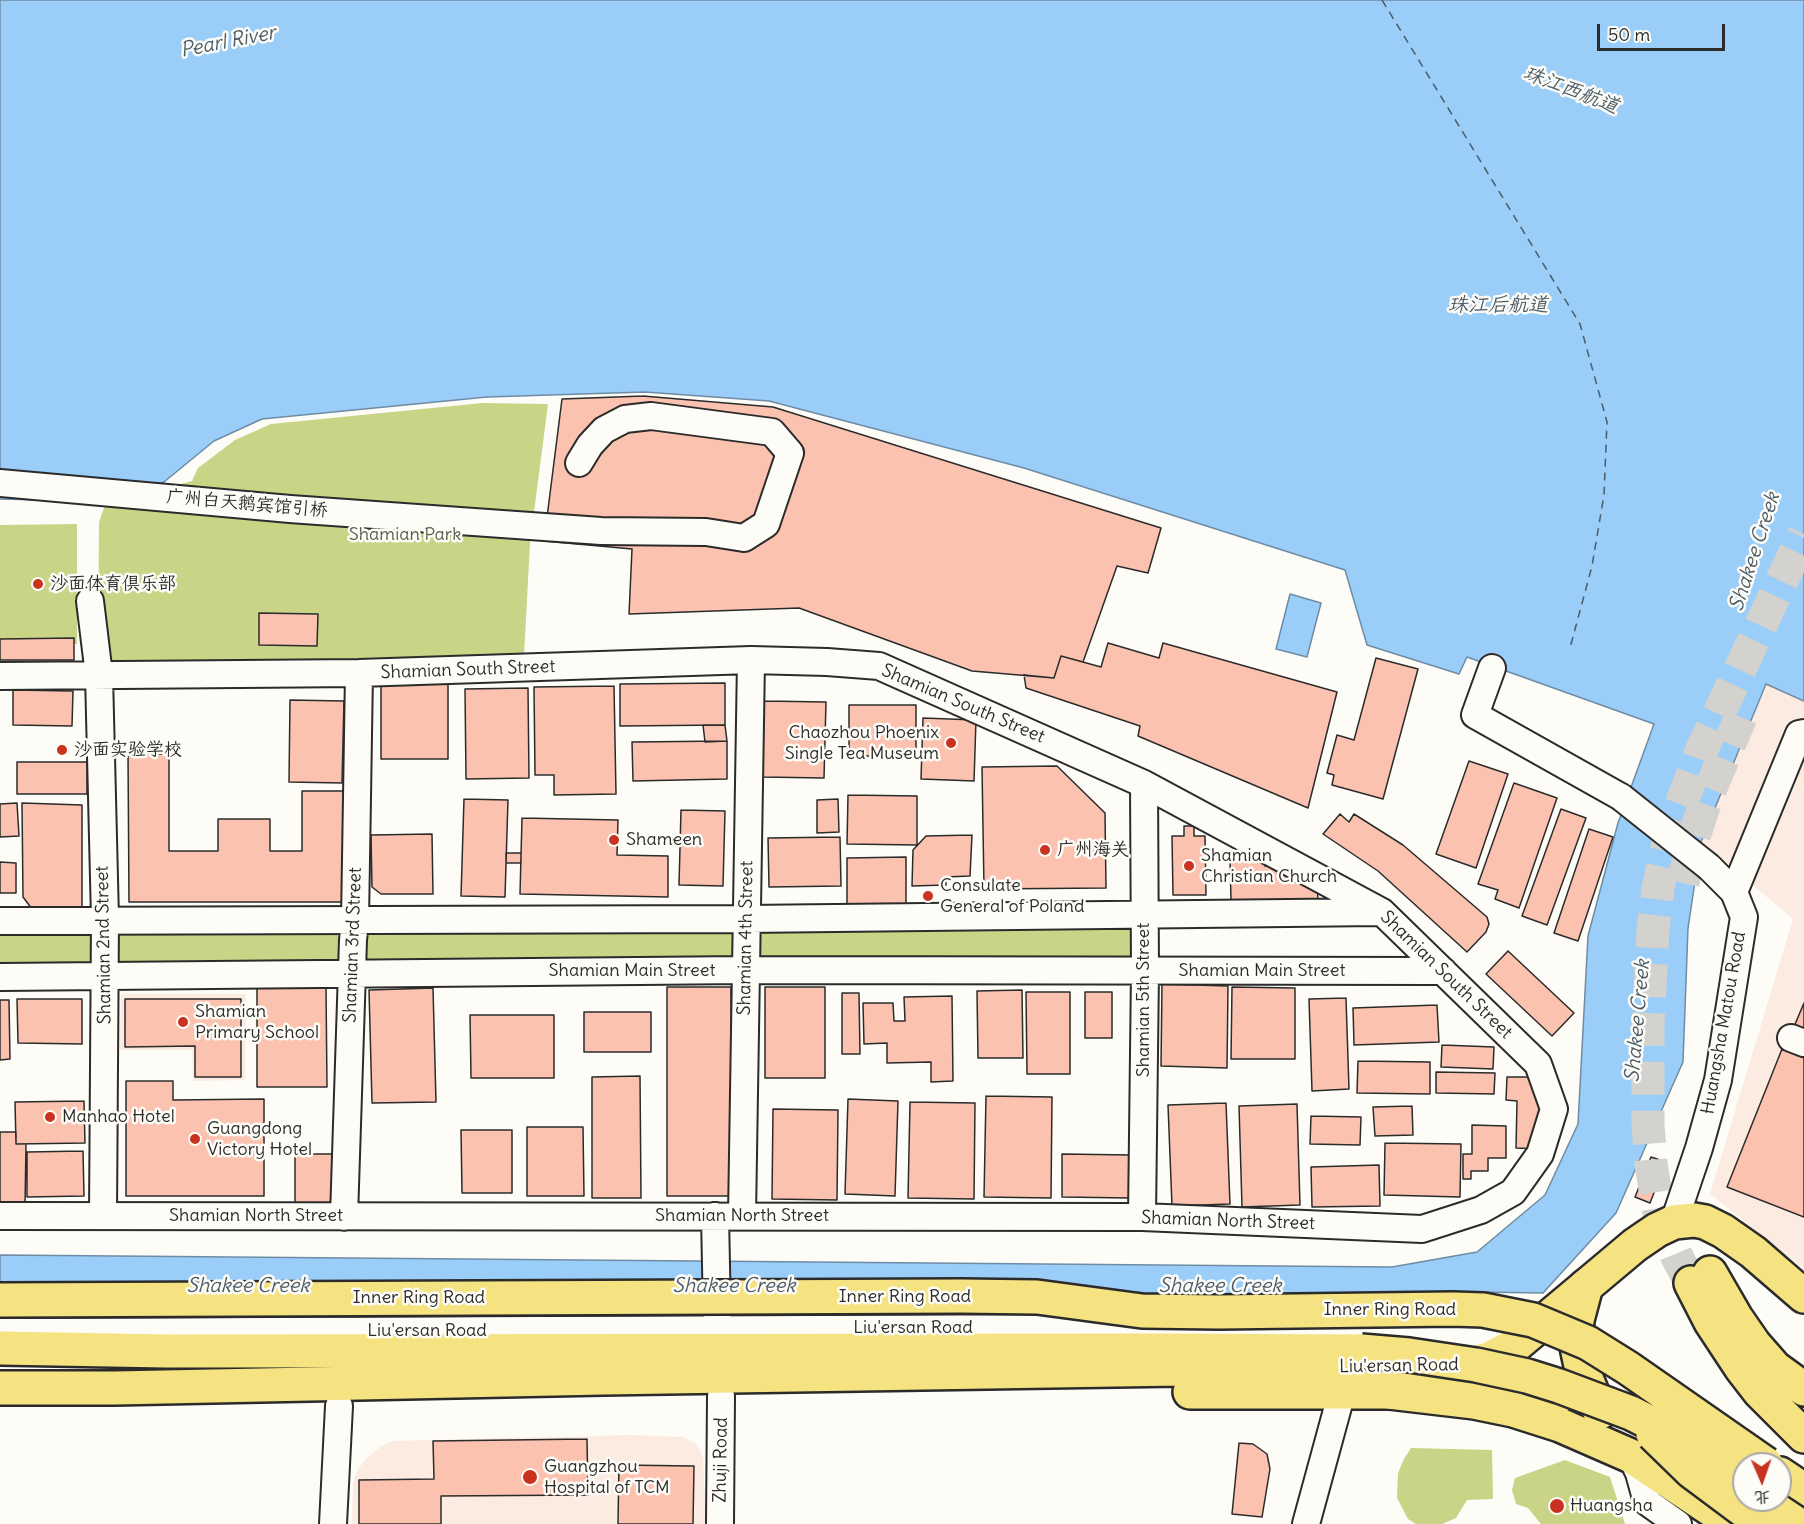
<!DOCTYPE html>
<meta charset="utf-8">
<style>
body{margin:0}
#map{position:relative;width:1804px;height:1524px;overflow:hidden;background:#fdfcf7;font-family:Delius,"LXGW WenKai TC",sans-serif}
canvas{display:block}
.north{position:absolute;left:1732px;top:1452px;width:60px;height:60px;box-sizing:border-box;background:#fdfcf7;border:2px solid #a9a8a5;border-radius:50%;rotate:178deg;font-size:16px;font-weight:700;line-height:24px;text-align:center;color:#2b2b2b}
.north::after{content:'';display:block;margin:auto;width:21px;height:27px;background:#c8321e;clip-path:polygon(50% 0,100% 100%,50% 72%,0 100%)}
.scale{position:absolute;left:1597px;top:24px;width:128px;height:27px;box-sizing:border-box;border:3px solid #2b2b2b;border-top:0;padding-left:8px;font-size:18px;line-height:21px;white-space:nowrap;color:#2b2b2b;-webkit-text-stroke:4px #fdfcf7;paint-order:stroke}
</style>
<div id="map">
<canvas width="1804" height="1524"></canvas>
<div class="north">北</div>
<div class="scale">50 m</div>
</div>
<script>
const g = document.querySelector('canvas').getContext('2d');
g.lineJoin = 'round';
function fillPath(path, color) { g.fillStyle = color; g.fill(path, 'evenodd'); }
const shape = rows => new Path2D(rows.map(r => 'M' + r).join(''));
function trace(path, color, width, dash) { g.strokeStyle = color; g.lineWidth = width; g.lineCap = dash ? 'butt' : 'round'; g.setLineDash(dash || []); g.stroke(path); }
function drawText(font, color, halo, rows, align = 'center') {
  g.font = font + ' Delius,"LXGW WenKai TC",sans-serif'; g.lineWidth = 5; g.setLineDash([]); g.textBaseline = 'middle'; g.strokeStyle = halo; g.fillStyle = color; for (const [text, x, y, turn = 0] of rows) {
    g.save(); g.translate(x, y); g.rotate((+turn || 0) * Math.PI / 180); g.textAlign = isNaN(turn) ? turn : align; if (halo) g.strokeText(text, 0, 0); g.fillText(text, 0, 0); g.restore();
  }
}
const built = shape([
 [1767,684,1804,701,1804,1269,1710,1194,1793,919,1701,842],
 [121,994,246,994,245,1080,193,1081,192,1050,120,1050],
 [630,1435,683,1437,696,1444,703,1456,706,1524,352,1524,353,1483,357,1471,364,1461,381,1446,393,1441]
]);
const green = shape([
 [483,403,548,404,530,543,524,656,98,666,99,522,105,505,192,481,198,468,235,440,271,424],
 [77,524,77,644,0,644,0,525],
 [1137,921,1136,968,750,965,750,926],
 [110,924,344,926,344,970,112,970],
 [99,925,100,968,0,971,0,926],
 [740,926,740,965,361,969,361,927],
 [1411,1448,1492,1450,1493,1499,1467,1500,1456,1518,1442,1524,1416,1524,1408,1519,1397,1498,1398,1473,1404,1459],
 [1565,1460,1610,1477,1625,1524,1541,1524,1528,1508,1516,1504,1512,1490,1515,1478]
]);
const water = shape([
 [0,0,1804,0,1804,701,1766,684,1701,842,1688,928,1683,1062,1616,1213,1543,1293,1476,1292,1475,1322,0,1324,0,1255,1392,1267,1477,1252,1545,1195,1578,1124,1588,936,1618,823,1654,724,1467,657,1459,674,1367,645,1345,570,1024,468,769,401,645,392,487,397,262,419,214,441,164,482,110,497,43,500,0,499,0,0],
 [1290,594,1321,603,1307,657,1276,649,1290,594]
]);
const ferry = shape([
 [1382,0,1580,324,1607,422,1604,495,1592,566,1570,648]
]);
const building = shape([
 [643,396,773,407,1161,528,1148,573,1117,566,1083,662,1061,656,1054,678,972,671,799,608,629,614,632,549,544,541,562,399,643,396],
 [259,613,318,614,317,646,259,645,259,613],
 [74,638,74,660,0,660,0,639,74,638],
 [1108,643,1159,658,1163,643,1337,692,1308,808,1138,736,1140,726,1026,688,1024,675,1054,678,1061,656,1101,667,1108,643],
 [1376,658,1418,669,1383,799,1332,785,1334,775,1327,773,1337,735,1354,740,1376,658],
 [381,682,448,682,448,759,381,759,381,682],
 [725,683,725,725,620,726,620,684,725,683],
 [614,686,616,794,554,795,554,775,535,775,534,687,614,686],
 [528,688,529,778,466,779,465,689,528,688],
 [13,690,73,691,72,726,13,725,13,690],
 [290,700,344,701,342,783,289,782,290,700],
 [764,701,826,702,824,778,762,777,764,701],
 [849,705,916,705,916,756,849,756,849,705],
 [923,718,976,720,974,781,921,779,923,718],
 [703,725,725,725,727,741,705,742,703,725],
 [727,741,727,779,633,781,632,742,727,741],
 [128,754,169,754,169,851,218,851,218,819,270,819,270,851,302,851,302,791,345,791,345,902,129,902,128,754],
 [1469,761,1508,774,1476,868,1436,854,1469,761],
 [17,762,87,762,87,794,17,794,17,762],
 [1057,766,1105,813,1106,888,984,889,982,767,1057,766],
 [1514,783,1557,798,1519,908,1495,899,1498,890,1478,884,1514,783],
 [848,795,917,796,917,845,847,844,848,795],
 [464,799,508,800,505,897,461,896,464,799],
 [838,799,839,832,817,833,817,800,838,799],
 [17,803,19,836,0,837,0,804,17,803],
 [22,803,82,805,82,911,32,909,23,897,22,803],
 [1561,809,1586,818,1547,925,1522,916,1561,809],
 [681,810,725,811,723,886,679,885,681,810],
 [1340,814,1349,822,1354,814,1403,845,1487,917,1489,924,1486,932,1467,952,1378,871,1323,834,1340,814],
 [522,818,618,820,617,855,668,856,668,897,520,894,522,818],
 [1184,826,1194,826,1194,836,1205,836,1206,895,1173,895,1172,836,1184,836,1184,826],
 [1589,829,1613,837,1578,941,1554,933,1589,829],
 [432,834,433,894,381,894,372,887,371,835,432,834],
 [972,835,970,876,946,877,946,885,912,886,913,850,926,836,972,835],
 [840,837,841,886,769,887,768,838,840,837],
 [506,853,521,853,521,863,506,863,506,853],
 [906,857,906,904,847,905,847,858,906,857],
 [1265,858,1265,866,1317,866,1318,905,1266,906,1266,900,1231,900,1230,859,1265,858],
 [0,862,16,863,16,893,0,893,0,862],
 [1508,951,1574,1013,1552,1036,1486,974,1508,951],
 [1162,984,1228,986,1227,1068,1161,1066,1162,984],
 [326,986,327,1087,257,1087,257,987,326,986],
 [667,987,731,987,732,1196,667,1196,667,987],
 [765,987,825,987,825,1078,765,1078,765,987],
 [1232,987,1295,988,1295,1059,1231,1059,1232,987],
 [433,988,436,1102,372,1103,369,990,433,988],
 [1022,990,1023,1058,978,1058,977,991,1022,990],
 [1026,992,1070,992,1070,1074,1027,1074,1026,992],
 [1085,992,1112,992,1112,1038,1085,1038,1085,992],
 [842,993,859,993,860,1054,842,1054,842,993],
 [952,996,953,1081,931,1082,931,1062,887,1063,887,1043,864,1044,863,1003,893,1003,894,1021,905,1021,904,997,952,996],
 [1346,998,1349,1089,1312,1091,1309,999,1346,998],
 [17,999,82,999,82,1044,18,1043,17,999],
 [125,999,241,999,241,1077,195,1077,195,1046,125,1047,125,999],
 [0,1000,9,1000,10,1059,0,1060,0,1000],
 [1804,1003,1804,1034,1793,1029,1804,1003],
 [1437,1005,1439,1042,1354,1045,1353,1008,1437,1005],
 [584,1012,651,1012,651,1052,584,1052,584,1012],
 [470,1015,554,1015,554,1078,471,1078,470,1015],
 [1442,1045,1494,1047,1493,1069,1441,1067,1442,1045],
 [1782,1049,1804,1058,1804,1217,1727,1187,1782,1049],
 [1358,1061,1430,1062,1430,1094,1357,1093,1358,1061],
 [1436,1072,1495,1073,1494,1094,1436,1093,1436,1072],
 [640,1076,641,1198,592,1198,592,1077,640,1076],
 [1507,1077,1532,1077,1532,1086,1541,1087,1539,1149,1516,1148,1517,1101,1506,1100,1507,1077],
 [126,1081,173,1081,173,1100,264,1099,264,1196,126,1196,126,1081],
 [986,1096,1052,1097,1051,1198,984,1197,986,1096],
 [848,1099,898,1101,895,1196,845,1194,848,1099],
 [84,1101,85,1143,16,1144,15,1102,84,1101],
 [910,1102,975,1103,974,1199,908,1198,910,1102],
 [1226,1103,1230,1204,1172,1206,1168,1105,1226,1103],
 [1297,1104,1300,1205,1242,1207,1239,1106,1297,1104],
 [1412,1106,1413,1135,1375,1136,1373,1107,1412,1106],
 [773,1109,838,1110,837,1200,772,1199,773,1109],
 [1311,1116,1361,1117,1360,1145,1310,1144,1311,1116],
 [1472,1125,1506,1126,1506,1158,1488,1158,1488,1171,1471,1171,1471,1179,1463,1179,1463,1154,1472,1154,1472,1125],
 [527,1127,583,1127,584,1196,527,1196,527,1127],
 [461,1130,512,1130,512,1193,462,1193,461,1130],
 [0,1132,16,1132,16,1144,26,1144,25,1207,0,1207,0,1132],
 [1385,1143,1461,1144,1460,1197,1384,1195,1385,1143],
 [83,1151,84,1196,27,1197,27,1152,83,1151],
 [295,1154,339,1154,339,1203,295,1203,295,1154],
 [1062,1154,1131,1155,1130,1198,1062,1197,1062,1154],
 [1651,1157,1666,1162,1650,1203,1635,1197,1651,1157],
 [1379,1165,1380,1206,1312,1207,1311,1167,1379,1165],
 [587,1439,588,1495,441,1496,441,1524,359,1524,359,1480,434,1479,433,1441,587,1439],
 [1239,1443,1253,1444,1267,1454,1270,1469,1262,1517,1232,1514,1239,1443],
 [619,1465,694,1466,693,1524,618,1524,619,1465]
]);
const highwayTunnel = shape([
 [1683,883,1693,840,1707,797,1741,717],
 [1691,1283,1677,1257,1659,1213,1651,1164,1648,1125,1648,1025,1653,928,1658,888,1670,834,1702,749,1804,534]
]);
const minor = shape([
 [0,483,290,509,601,531,706,532,744,538,766,524,790,453,772,432,651,416,625,419,604,430,590,445,579,463],
 [90,601,99,675,105,919,103,1215],
 [1492,668,1475,715,1621,797],
 [0,676,359,673,751,660,827,662,879,666,1144,784,1382,912,1538,1064,1554,1109,1540,1154,1513,1192,1481,1210,1422,1229,1142,1217,0,1216],
 [1734,892,1799,734,1804,733],
 [0,921,745,919,1379,912],
 [0,977,745,970,1443,971],
 [1791,1038,1804,1043],
 [715,1216,717,1314],
 [742,1216,751,660],
 [344,1217,353,940,355,921,359,673],
 [1142,1217,1145,971,1144,784],
 [1674,1222,1699,1148,1718,1080,1744,917,1734,892,1709,867],
 [0,1332,1088,1328,1359,1330,1401,1336,1471,1337,1509,1334,1531,1329],
 [1631,1456,1639,1473,1647,1502,1678,1524],
 [333,1524,339,1406],
 [720,1524,721,1396],
 [1306,1524,1342,1392]
]);
const major = shape([
 [1459,1366,1489,1359,1517,1344,1635,1245,1657,1230,1674,1222,1694,1220,1705,1222,1723,1231,1753,1252,1804,1296],
 [0,1388,115,1388,603,1378,1308,1367,1411,1369],
 [1190,1392,1389,1392,1474,1402,1513,1410,1560,1425,1631,1456,1733,1524]
]);
const highway = shape([
 [1710,1273,1736,1318,1754,1344,1775,1368,1804,1389],
 [1691,1283,1711,1322,1742,1369,1759,1391,1804,1436],
 [1586,1286,1577,1320,1576,1342,1581,1366,1600,1412],
 [0,1348,167,1351,1153,1350,1361,1351],
 [1389,1392,1503,1389,1532,1392,1557,1398],
 [1780,1474,1804,1490]
]);
const minorBridge = shape([
 [1621,797,1709,867]
]);
const highwayBridge = shape([
 [0,1300,961,1296,1037,1297,1142,1311,1219,1312,1453,1309,1483,1310,1533,1320,1588,1343,1628,1368,1766,1464],
 [1361,1351,1409,1355,1476,1365,1527,1376,1559,1386,1631,1413,1699,1447,1744,1474],
 [1653,1434,1691,1471,1762,1524],
 [1761,1500,1797,1524]
]);
const markers = [
 [38,584,6,"#c8321e"],
 [951,743,6,"#c8321e"],
 [62,750,6,"#c8321e"],
 [614,840,6,"#c8321e"],
 [1045,850,6,"#c8321e"],
 [1189,866,6,"#c8321e"],
 [928,896,6,"#c8321e"],
 [183,1022,6,"#c8321e"],
 [50,1117,6,"#c8321e"],
 [195,1139,6,"#c8321e"],
 [530,1477,8,"#c8321e"],
 [1557,1506,8,"#c8321e"]
];
const streetNames = [
 ["广州白天鹅宾馆引桥",247,504,5],
 ["Shamian South Street",468,670,-2],
 ["Shamian South Street",963,704,23],
 ["Shamian 4th Street",746,938,-89],
 ["Shamian 2nd Street",104,945,-91],
 ["Shamian 3rd Street",353,945,-88],
 ["Shamian Main Street",632,971],
 ["Shamian Main Street",1262,971],
 ["Shamian South Street",1446,975,44],
 ["Shamian 5th Street",1144,1000,-90],
 ["Huangsha Matou Road",1724,1023,-80],
 ["Shamian North Street",256,1216],
 ["Shamian North Street",742,1216],
 ["Shamian North Street",1228,1221,2],
 ["Inner Ring Road",905,1297],
 ["Inner Ring Road",419,1298],
 ["Inner Ring Road",1390,1310],
 ["Liu'ersan Road",913,1328],
 ["Liu'ersan Road",427,1331],
 ["Liu'ersan Road",1399,1366,-1],
 ["Zhuji Road",721,1460,-89]
];
const parkNames = [
 ["Shamian Park",405,535]
];
const poiNames = [
 ["沙面体育俱乐部",50,584],
 ["Chaozhou Phoenix",939,733,"right"],
 ["Single Tea Museum",939,754,"right"],
 ["沙面实验学校",74,750],
 ["Shameen",626,840],
 ["广州海关",1057,850],
 ["Shamian",1201,856],
 ["Christian Church",1201,877],
 ["Consulate",940,886],
 ["General of Poland",940,907],
 ["Shamian",195,1012],
 ["Primary School",195,1033],
 ["Manhao Hotel",62,1117],
 ["Guangdong",207,1129],
 ["Victory Hotel",207,1150],
 ["Guangzhou",544,1467],
 ["Hospital of TCM",544,1488],
 ["Huangsha",1570,1506]
];
const waterNames = [
 ["Pearl River",228,42,-11],
 ["珠江西航道",1571,90,21],
 ["珠江后航道",1498,305],
 ["Shakee Creek",1755,552,-72],
 ["Shakee Creek",1638,1021,-85],
 ["Shakee Creek",248,1286],
 ["Shakee Creek",734,1286],
 ["Shakee Creek",1220,1286]
];
fillPath(built, '#fcebe1');
fillPath(green, '#c9d487');
fillPath(water, '#9acdf7');
trace(water, '#6e8ca5', 1.5);
trace(ferry, '#4c5c68', 1.5, [8, 6]);
fillPath(building, '#fac2af');
trace(building, '#2b2b2b', 1.5);
trace(highwayTunnel, '#d3d2ce', 33, [33, 16]);
trace(minor, '#2b2b2b', 30);
trace(major, '#2b2b2b', 38);
trace(highway, '#2b2b2b', 38);
trace(minor, '#fdfcf7', 26);
trace(major, '#f5e382', 33);
trace(highway, '#f5e382', 33);
trace(minorBridge, '#2b2b2b', 30, []);
trace(highwayBridge, '#2b2b2b', 38, []);
trace(minorBridge, '#fdfcf7', 26);
trace(highwayBridge, '#f5e382', 33);
for (const [x, y, r, color] of markers) { const dot = new Path2D(); dot.arc(x, y, r, 0, 2 * Math.PI); g.fillStyle = color; g.fill(dot); trace(dot, '#fdfcf7', 2); }
drawText('18px', '#2b2b2b', '#fdfcf7', streetNames);
drawText('18px', '#5a5e47', '#fdfcf7', parkNames);
drawText('18px', '#2b2b2b', '#fdfcf7', poiNames, 'left');
drawText('italic 20px', '#4c5c68', '#fdfcf7', waterNames);
</script>
